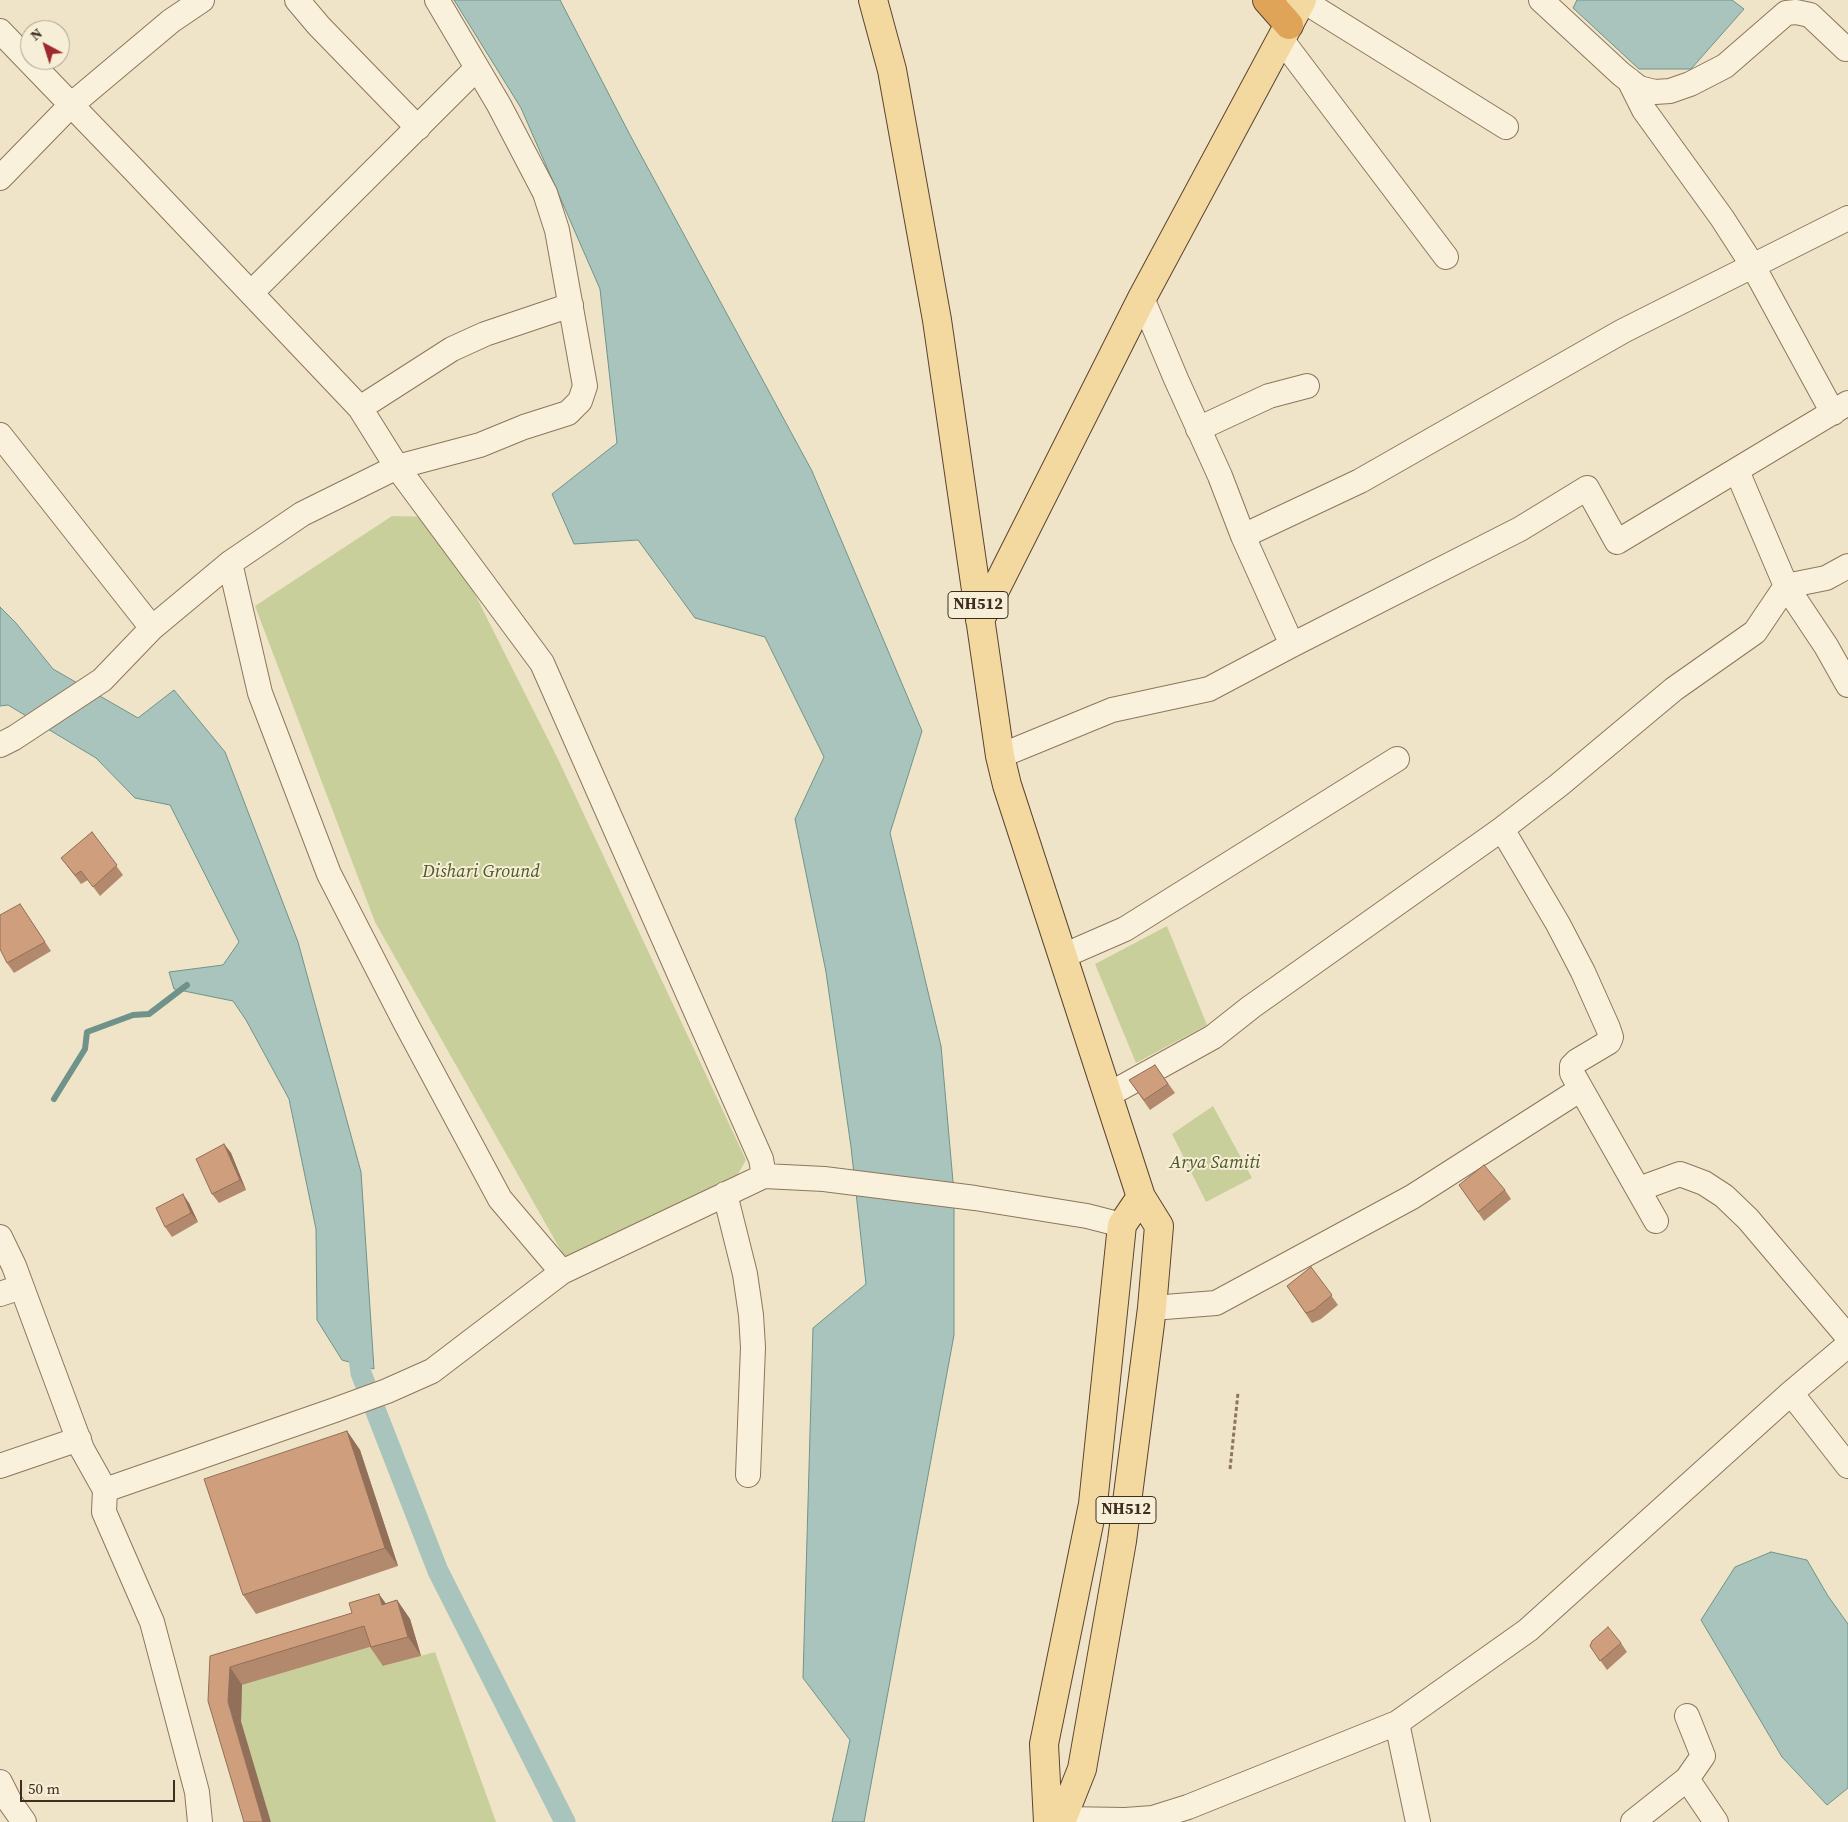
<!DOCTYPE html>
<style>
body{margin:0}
#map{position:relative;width:1848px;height:1822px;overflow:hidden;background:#f0e4c8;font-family:"Source Serif 4",serif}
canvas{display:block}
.north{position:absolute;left:20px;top:20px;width:50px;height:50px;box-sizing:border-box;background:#f7eed8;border:1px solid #ada18e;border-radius:50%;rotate:320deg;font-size:14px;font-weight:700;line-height:20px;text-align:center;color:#3d2e20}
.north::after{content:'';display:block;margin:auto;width:18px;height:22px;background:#9e2a2b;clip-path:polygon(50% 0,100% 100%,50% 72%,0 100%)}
.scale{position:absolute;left:20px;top:1780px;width:155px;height:22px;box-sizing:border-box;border:2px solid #3d2e20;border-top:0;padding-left:6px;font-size:15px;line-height:18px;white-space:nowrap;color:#3d2e20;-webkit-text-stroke:4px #f7eed8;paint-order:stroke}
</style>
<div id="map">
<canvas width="1848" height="1822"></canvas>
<div class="north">N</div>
<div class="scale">50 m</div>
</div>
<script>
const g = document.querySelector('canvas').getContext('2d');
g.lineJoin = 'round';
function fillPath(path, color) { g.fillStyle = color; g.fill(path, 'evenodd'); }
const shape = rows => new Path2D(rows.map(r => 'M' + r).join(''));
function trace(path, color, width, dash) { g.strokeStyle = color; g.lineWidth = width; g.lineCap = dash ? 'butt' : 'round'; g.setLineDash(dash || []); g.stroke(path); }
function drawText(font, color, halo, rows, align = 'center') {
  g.font = font + ' "Source Serif 4",serif'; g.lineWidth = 4; g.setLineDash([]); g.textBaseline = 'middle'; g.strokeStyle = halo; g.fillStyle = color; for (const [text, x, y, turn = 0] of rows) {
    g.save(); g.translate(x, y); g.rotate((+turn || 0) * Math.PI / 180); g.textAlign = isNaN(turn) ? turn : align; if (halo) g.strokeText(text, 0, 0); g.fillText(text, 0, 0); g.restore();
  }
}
const green = shape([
 [392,516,436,517,558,759,746,1160,730,1188,569,1265,375,922,255,606],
 [1167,926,1207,1025,1136,1063,1095,964],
 [1213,1106,1252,1178,1206,1202,1172,1134],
 [377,1645,384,1666,435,1652,496,1822,271,1822,241,1721,242,1685]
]);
const water = shape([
 [454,0,560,0,630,135,812,471,922,731,890,833,941,1046,954,1193,954,1335,864,1822,832,1822,850,1740,803,1678,813,1328,866,1284,851,1147,826,972,795,819,824,757,765,637,695,618,638,540,574,544,552,494,617,443,600,289,521,108,454,0],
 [1577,0,1732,0,1744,9,1691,69,1639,69,1573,8,1577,0],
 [0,607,16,623,53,669,138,718,174,690,225,752,298,942,361,1172,374,1369,342,1360,317,1320,316,1229,289,1099,246,1020,233,1001,174,989,169,972,223,965,239,942,170,805,135,798,96,758,8,705,0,706,0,607],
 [1771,1552,1807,1560,1828,1596,1848,1624,1848,1788,1827,1805,1782,1757,1701,1620,1735,1567,1771,1552]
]);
const stream = shape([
 [54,1099,85,1049,87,1032,133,1015,149,1014,187,985]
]);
const canal = shape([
 [356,1336,361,1373,438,1571,565,1822]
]);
const path = shape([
 [1230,1469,1238,1393]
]);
const street = shape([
 [297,0,319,26,418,128],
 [437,0,499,105,545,193,557,230,585,386,580,401,568,413,524,427,480,445,397,467,542,663,761,1159,764,1176],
 [1302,0,1506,127],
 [1541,0,1621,74,1639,88,1655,92,1670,91,1690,84,1725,66,1786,13,1796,12,1810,15,1846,49],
 [0,31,135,171,360,408,397,467,302,514,230,563,152,628,102,680,14,738,0,745],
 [1281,39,1446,257],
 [1629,80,1644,110,1722,218,1753,266,1833,413],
 [0,178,71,105,171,21,202,0],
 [251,293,477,68],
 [1142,298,1176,379,1220,476,1243,536,1292,645],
 [360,408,452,349,485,334,571,305],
 [1198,429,1269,396,1307,386],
 [0,435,152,628],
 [1737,471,1786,586,1826,646,1848,685],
 [1243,536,1360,481,1623,331,1848,218],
 [230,563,260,693,329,874,405,1022,500,1199,562,1272],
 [1000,756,1112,710,1209,689,1292,645,1520,529,1587,488,1617,542,1848,403],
 [1502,829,1558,924,1583,972,1608,1028,1611,1037,1609,1042,1577,1061,1572,1066,1572,1073,1656,1221],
 [1063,956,1125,929,1397,759],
 [1108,1095,1213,1037,1251,1007,1502,829,1559,785,1674,689,1755,632,1786,586,1826,578,1848,566],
 [1639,1189,1680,1174,1704,1183,1724,1196,1748,1219,1848,1337],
 [725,1194,745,1274,751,1315,753,1347,748,1475],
 [0,1237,14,1266,82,1449,105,1490,104,1512,152,1622,197,1792,200,1822],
 [0,1294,21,1287],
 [1152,1308,1216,1303,1412,1197,1581,1089],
 [1791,1393,1848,1466],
 [0,1466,79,1439],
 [105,1490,332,1411,387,1391,432,1371,562,1272,764,1176,824,1179,975,1198,1087,1216,1122,1225],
 [1397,1723,1418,1822],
 [1687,1779,1716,1822],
 [0,1782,10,1802,24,1822],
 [1062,1819,1125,1820,1153,1818,1188,1807,1397,1723,1528,1630,1791,1393,1848,1345],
 [1633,1822,1687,1779,1703,1756,1687,1716]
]);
const primary = shape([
 [873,0,892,70,937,320,1000,756,1007,785,1141,1197,1159,1226,1152,1308,1122,1541,1082,1769,1061,1822],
 [980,620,1142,298,1302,0],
 [1048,1822,1044,1744,1093,1504,1122,1225,1141,1197]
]);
const highway = shape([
 [1267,0,1289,25]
]);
const wall = shape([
 [92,832,123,875,100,896,88,880,81,884,61,858],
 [20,904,51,951,14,973,7,963],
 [1155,1065,1175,1093,1150,1110,1129,1080],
 [224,1144,231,1153,246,1190,219,1203,212,1194],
 [1459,1185,1505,1190,1511,1199,1484,1221],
 [189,1203,198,1222,172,1237,165,1227],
 [1311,1267,1338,1305,1321,1319,1312,1323,1287,1286],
 [347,1431,360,1450,398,1566,256,1614,243,1595],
 [397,1600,410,1619,421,1656,383,1666,370,1647,242,1685,241,1721,210,1656,352,1613],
 [1621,1643,1627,1652,1607,1670,1590,1646]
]);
const shadedWall = shape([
 [224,1144,231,1153,246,1190,240,1180],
 [183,1194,189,1203,198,1222,191,1213],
 [347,1431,360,1450,398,1566,385,1548],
 [379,1594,392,1612,382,1605],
 [397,1600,410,1619,421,1656,408,1637],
 [230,1667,242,1685,241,1721,271,1822,263,1822,228,1702]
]);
const building = shape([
 [92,832,117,865,93,887,81,871,75,875,61,858,92,832],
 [20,904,45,942,7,963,0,949,0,915,20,904],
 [1155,1065,1168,1084,1144,1100,1129,1080,1155,1065],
 [224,1144,240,1180,212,1194,196,1159,224,1144],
 [1484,1165,1505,1190,1478,1212,1459,1185,1484,1165],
 [183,1194,191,1213,165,1227,156,1208,183,1194],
 [1311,1267,1332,1295,1314,1310,1306,1313,1287,1286,1311,1267],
 [347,1431,385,1548,243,1595,204,1479,347,1431],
 [379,1594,382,1605,397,1600,408,1637,371,1647,364,1626,230,1667,228,1702,263,1822,244,1822,208,1701,210,1656,352,1613,349,1603,379,1594],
 [1608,1627,1621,1643,1600,1661,1590,1646,1592,1641,1608,1627]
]);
const shields = [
 [978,605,60],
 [1126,1510,60]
];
const shieldNames = [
 ["NH512",978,605],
 ["NH512",1126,1510]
];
const parkNames = [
 ["Dishari Ground",481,872],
 ["Arya Samiti",1215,1163]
];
fillPath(green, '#c9cf9b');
fillPath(water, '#a9c4bc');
trace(water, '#6f938a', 1);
trace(stream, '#6f938a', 6);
trace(canal, '#a9c4bc', 21);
trace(street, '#8d765c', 26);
trace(primary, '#5b4430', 30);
trace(highway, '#5b4430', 30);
trace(path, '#8d765c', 3, [4, 2.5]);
trace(street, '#faf1dc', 24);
trace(primary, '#f3d9a0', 28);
trace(highway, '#e0a458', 28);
fillPath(wall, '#b2896c');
fillPath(shadedWall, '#916f58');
fillPath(building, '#cf9f7d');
trace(building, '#916f58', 1);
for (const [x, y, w] of shields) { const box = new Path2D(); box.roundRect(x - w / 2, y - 13.5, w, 27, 4); g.fillStyle = '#f7eed8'; g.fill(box); trace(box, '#3d2e20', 1); }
drawText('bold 16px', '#3d2e20', null, shieldNames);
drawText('italic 18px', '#4d5a26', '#f7eed8', parkNames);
</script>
